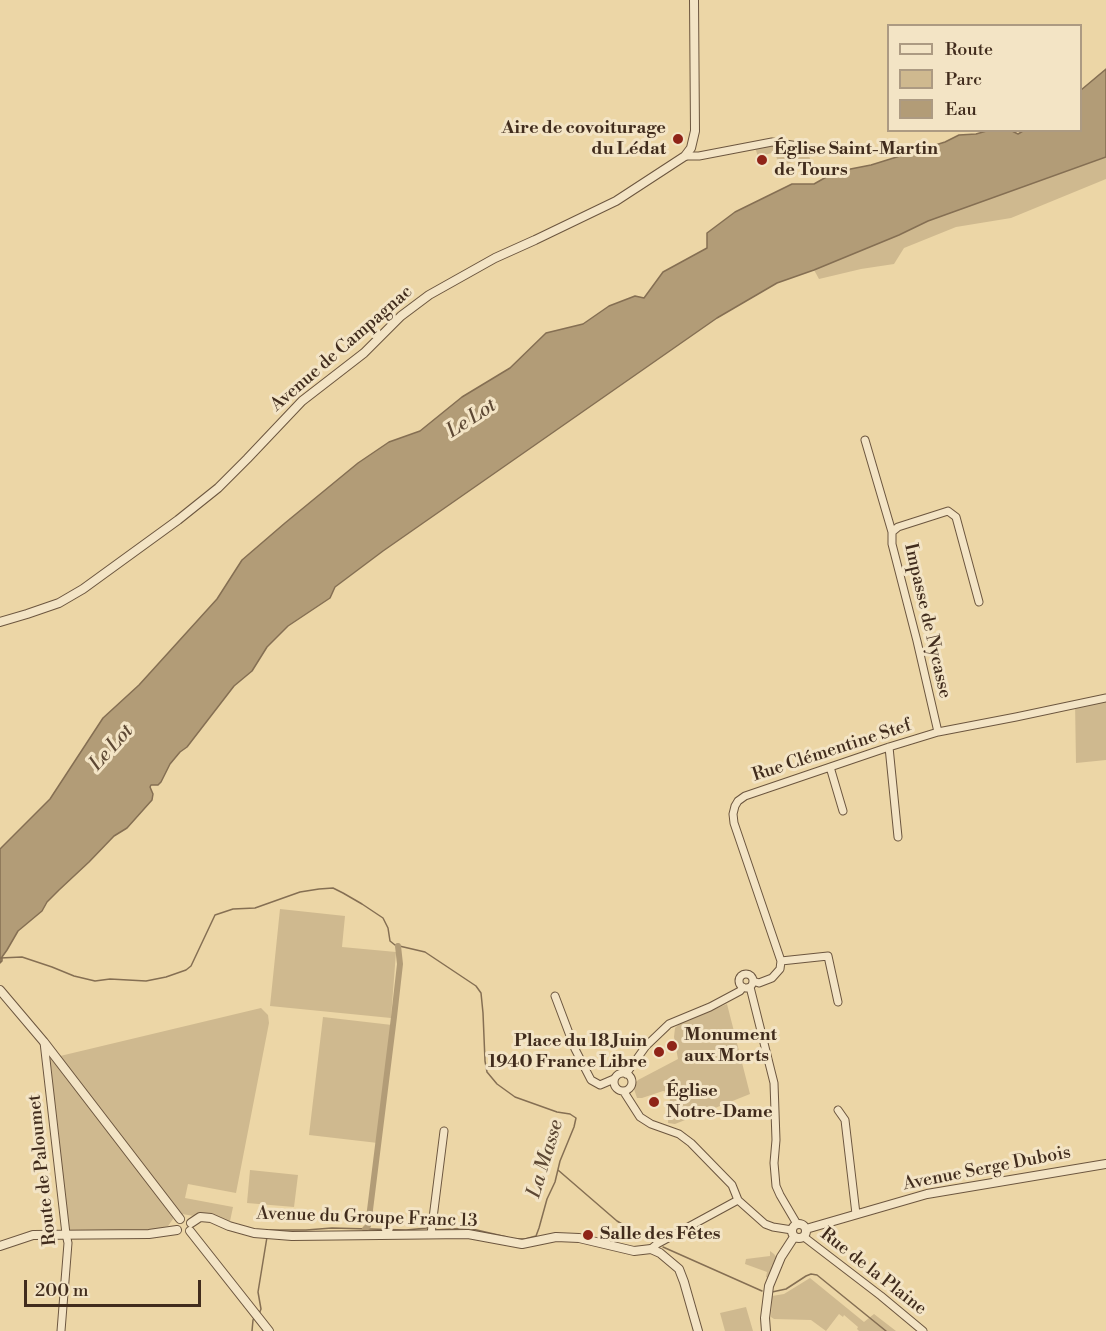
<!DOCTYPE html>
<meta charset="utf-8">
<style>
body{margin:0}
#map{position:relative;width:1106px;height:1331px;overflow:hidden;background:#ecd6a6;font-family:"Libre Bodoni",serif}
canvas{display:block}
.legend{position:absolute;left:887px;top:24px;width:195px;height:108px;box-sizing:border-box;background:#f3e4c5;border:2px solid #ac9a82;margin:0;padding:8px 10px;list-style:none;font-size:18px;color:#412c1d}
.legend li{display:flex;align-items:center;gap:12px;height:30px}
.legend b{width:30px;border:2px solid #ac9a82}
.scale{position:absolute;left:24px;top:1280px;width:177px;height:27px;box-sizing:border-box;border:3px solid #412c1d;border-top:0;padding-left:8px;font-size:18px;line-height:21px;white-space:nowrap;color:#412c1d;-webkit-text-stroke:4px #f3e4c5;paint-order:stroke}
</style>
<div id="map">
<canvas width="1106" height="1331"></canvas>
<ul class="legend">
<li><b style="height:8px;background:#f3e4c5"></b>Route</li>
<li><b style="height:16px;background:#cfb98f"></b>Parc</li>
<li><b style="height:16px;background:#b29c77"></b>Eau</li>
</ul>
<div class="scale">200 m</div>
</div>
<script>
const g = document.querySelector('canvas').getContext('2d');
g.lineJoin = 'round';
function fillPath(path, color) { g.fillStyle = color; g.fill(path, 'evenodd'); }
const shape = rows => new Path2D(rows.map(r => 'M' + r).join(''));
function trace(path, color, width, dash) { g.strokeStyle = color; g.lineWidth = width; g.lineCap = dash ? 'butt' : 'round'; g.setLineDash(dash || []); g.stroke(path); }
function drawText(font, color, halo, rows, align = 'center') {
  g.font = font + ' "Libre Bodoni",serif'; g.lineWidth = 6; g.setLineDash([]); g.textBaseline = 'middle'; g.strokeStyle = halo; g.fillStyle = color; for (const [text, x, y, turn = 0] of rows) {
    g.save(); g.translate(x, y); g.rotate((+turn || 0) * Math.PI / 180); g.textAlign = isNaN(turn) ? turn : align; if (halo) g.strokeText(text, 0, 0); g.fillText(text, 0, 0); g.restore();
  }
}
const green = shape([
 [773,143,804,151,805,154,808,154,811,161,797,165,796,161,779,166,775,152,758,157,755,147],
 [1106,157,1106,179,1011,218,956,227,904,248,894,264,861,269,819,279,814,270,899,235,928,221],
 [1106,695,1106,760,1076,763,1075,701],
 [280,909,345,916,342,947,396,952,391,1018,270,1006],
 [727,1004,750,1094,675,1124,668,1123,670,1098,667,1092,663,1091,642,1098,637,1098,633,1086,638,1080,678,1059,674,1037,675,1028,680,1023],
 [261,1008,268,1015,269,1023,236,1193,188,1184,185,1198,233,1207,229,1226,200,1217,176,1213,56,1057],
 [323,1017,392,1025,378,1143,309,1135],
 [50,1058,83,1097,173,1214,173,1219,168,1226,147,1231,69,1230],
 [250,1170,298,1175,294,1207,247,1203],
 [770,1251,774,1254,777,1258,768,1278,766,1277,767,1272,745,1264,746,1259,770,1256],
 [810,1278,864,1322,874,1314,896,1331,859,1331,857,1329,858,1327,844,1315,843,1317,839,1314,826,1331,811,1320,774,1319,771,1317,772,1296,784,1294],
 [746,1307,753,1331,725,1331,720,1313]
]);
const water = shape([
 [1106,69,1106,157,928,221,899,235,814,270,777,283,717,318,383,551,335,587,330,598,288,626,267,647,252,671,234,686,187,747,180,752,170,764,161,782,158,785,151,785,150,787,153,794,152,800,127,828,114,836,89,862,59,890,47,902,42,911,18,931,7,950,2,957,2,961,0,963,0,849,50,799,103,718,139,685,217,599,242,560,285,523,358,463,389,442,420,431,462,397,510,368,546,333,583,324,609,306,635,296,644,298,663,272,707,248,707,233,735,212,792,184,814,184,835,172,871,165,945,142,959,135,976,134,990,130,1012,131,1018,134,1023,131,1080,130,1081,90,1106,69]
]);
const stream = shape([
 [0,958,22,957,52,967,74,976,95,981,110,979,146,981,166,977,186,970,191,966,215,915,233,909,255,908,300,892,319,889,333,888,343,893,362,904,383,918,388,928,390,941,395,945,425,952,476,986,481,993,483,1013,485,1061,487,1072,497,1084,515,1097,557,1112,570,1114,576,1118,574,1127,560,1161,555,1182,547,1199,539,1228,536,1236,525,1239,518,1239],
 [558,1170,617,1221,644,1237],
 [270,1230,306,1230,332,1228,406,1230,427,1228],
 [435,1230,468,1228,507,1237],
 [663,1247,762,1291],
 [772,1292,786,1289,806,1276,811,1274,817,1275,886,1331],
 [259,1314,261,1309,258,1292,267,1237],
 [252,1331,253,1320,254,1318]
]);
const canal = shape([
 [365,1229,368,1226,394,1017,400,964,398,946]
]);
const minor = shape([
 [685,156,699,156,772,142,805,147],
 [865,440,892,532],
 [938,732,917,641,892,544,892,532,898,527,948,511,956,517,979,602],
 [889,747,898,837],
 [830,767,843,811],
 [781,961,828,956,838,1002],
 '739 981a7 7 0 1 1 14 0a7 7 0 1 1-14 0Z',
 [753,981,759,983,772,978,780,969,781,961,734,823,733,814,735,806,738,801,745,796,889,747,938,732,1016,717,1106,698],
 [750,987,774,1083,776,1140,774,1163,776,1186,780,1195,797,1224],
 [555,996,575,1049,591,1080,600,1085,614,1079],
 [44,1042,66,1234,68,1243,61,1331],
 '614 1082a9 9 0 1 1 18 0a9 9 0 1 1-18 0Z',
 [626,1074,646,1046,669,1024,710,1007,740,991,743,987],
 [624,1092,640,1117,651,1124,679,1134,691,1143,732,1185,738,1200,765,1224,773,1227,792,1230],
 [838,1110,845,1120,856,1214],
 [431,1234,444,1131],
 [804,1237,881,1296,923,1331],
 [651,1249,657,1244,738,1200]
]);
const tertiary = shape([
 [0,622,27,614,59,603,83,589,178,520,218,488,247,459,302,401,364,353,401,316,429,295,495,258,535,240,616,201,685,156,691,148,695,131,694,0],
 [0,990,44,1042,180,1219],
 [191,1223,200,1217,211,1218,229,1226,254,1233,292,1236,468,1234,522,1244,556,1237,579,1238,634,1251,651,1249,660,1253,679,1269,684,1282,698,1331],
 '792 1231a7 7 0 1 1 14 0a7 7 0 1 1-14 0Z',
 [806,1229,927,1194,1106,1164],
 [190,1231,269,1331],
 [0,1246,33,1235,149,1234,177,1230],
 [766,1331,765,1318,769,1286,781,1257,794,1237]
]);
const markers = [
 [678,139,6,"#8f2418"],
 [762,160,6,"#8f2418"],
 [672,1046,6,"#8f2418"],
 [659,1052,6,"#8f2418"],
 [654,1102,6,"#8f2418"],
 [588,1235,6,"#8f2418"]
];
const poiNames = [
 ["Aire de covoiturage",666,129,"right"],
 ["du Lédat",666,150,"right"],
 ["Église Saint-Martin",774,150],
 ["de Tours",774,171],
 ["Monument",684,1036],
 ["aux Morts",684,1057],
 ["Place du 18 Juin",647,1042,"right"],
 ["1940 France Libre",647,1063,"right"],
 ["Église",666,1092],
 ["Notre-Dame",666,1113],
 ["Salle des Fêtes",600,1235]
];
const streetNames = [
 ["Avenue de Campagnac",342,349,-41],
 ["Impasse de Nycasse",927,621,77],
 ["Rue Clémentine Stef",832,751,-18],
 ["Avenue Serge Dubois",987,1169,-11],
 ["Route de Paloumet",43,1170,-96],
 ["Avenue du Groupe Franc 13",367,1218,2],
 ["Rue de la Plaine",873,1272,38]
];
const waterNames = [
 ["Le Lot",472,419,-33],
 ["Le Lot",112,748,-48],
 ["La Masse",546,1159,-73]
];
fillPath(green, '#cfb98f');
fillPath(water, '#b29c77');
trace(water, '#856f53', 1.5);
trace(stream, '#856f53', 1.5);
trace(canal, '#b29c77', 6);
trace(minor, '#6c563f', 9);
trace(tertiary, '#6c563f', 10);
trace(minor, '#f3e4c5', 7);
trace(tertiary, '#f3e4c5', 8);
for (const [x, y, r, color] of markers) { const dot = new Path2D(); dot.arc(x, y, r, 0, 2 * Math.PI); g.fillStyle = color; g.fill(dot); trace(dot, '#f3e4c5', 2); }
drawText('bold 18px', '#412c1d', '#f3e4c5', poiNames, 'left');
drawText('18px', '#412c1d', '#f3e4c5', streetNames);
drawText('italic 20px', '#5d4834', '#f3e4c5', waterNames);
</script>
